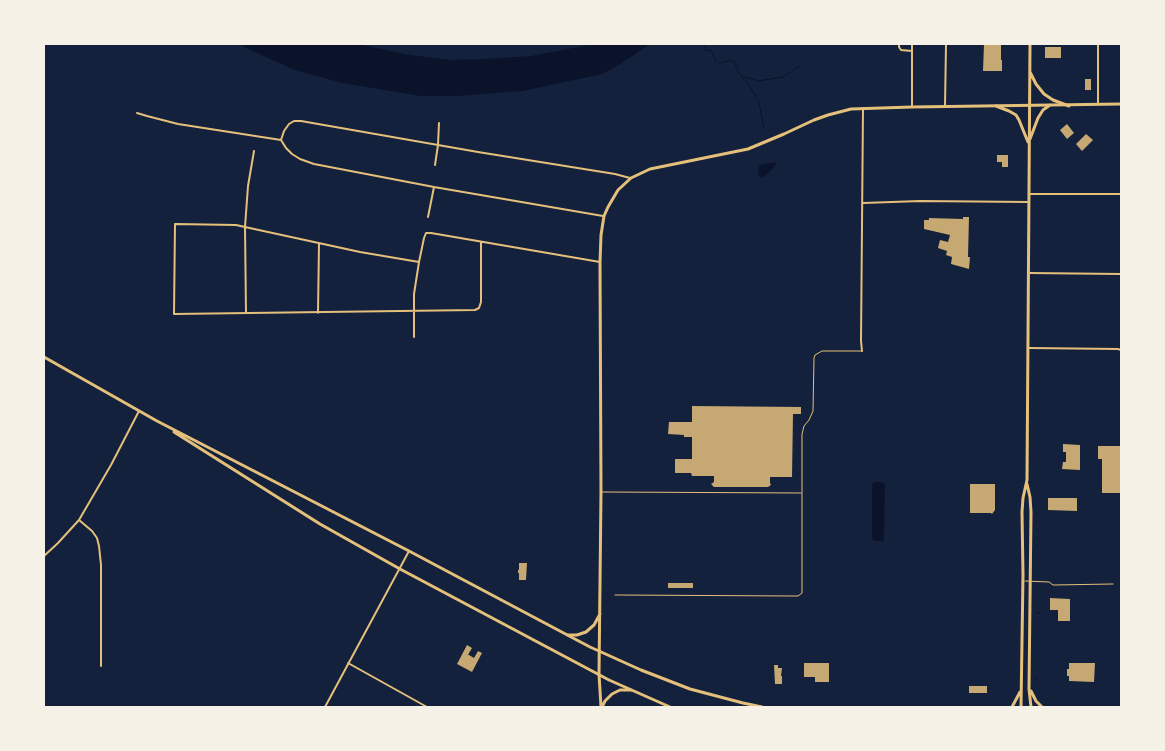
<!DOCTYPE html>
<style>
body{margin:0}
#map{position:relative;width:1165px;height:751px;overflow:hidden;background:#14213d;font-family:Barlow,sans-serif}
canvas{display:block}
.frame{position:absolute;inset:0;border:45px solid #f6f1e7;pointer-events:none}
</style>
<div id="map">
<canvas width="1165" height="751"></canvas>
<div class="frame"></div>
</div>
<script>
const g = document.querySelector('canvas').getContext('2d');
g.lineJoin = 'round';
function fillPath(path, color) { g.fillStyle = color; g.fill(path, 'evenodd'); }
const shape = rows => new Path2D(rows.map(r => 'M' + r).join(''));
function trace(path, color, width, dash) { g.strokeStyle = color; g.lineWidth = width; g.lineCap = dash ? 'butt' : 'round'; g.setLineDash(dash || []); g.stroke(path); }
const water = shape([
 [238,44,357,44,410,55,452,60,484,59,531,56,594,44,650,44,622,63,602,74,523,91,457,96,421,96,342,83,292,69],
 [777,162,775,166,763,178,759,176,758,171,759,165],
 [875,482,882,482,885,484,884,538,883,541,874,541,872,539,872,484]
]);
const stream = shape([
 [703,44,706,51,711,50,716,62,721,63,730,60,735,63,738,72,749,85,759,102,764,129],
 [745,77,758,81,783,77,800,66],
 [1037,613,1040,613],
 [1035,679,1037,679]
]);
const building = shape([
 [984,44,1001,44,1001,60,1002,60,1002,71,983,71],
 [1045,47,1061,47,1061,58,1045,58],
 [1085,79,1091,79,1091,90,1085,90],
 [1067,124,1074,133,1067,139,1060,130],
 [1086,134,1093,140,1082,151,1076,144],
 [997,155,1008,155,1008,167,1002,167,1002,162,997,162],
 [963,217,969,217,968,257,970,257,969,269,951,264,952,257,946,255,947,251,938,248,940,240,948,242,950,235,924,229,924,220,929,220,929,218,963,219],
 [692,406,801,407,801,414,793,414,792,477,770,477,770,483,771,485,768,487,714,487,711,484,714,482,714,476,692,476,691,473,675,473,675,459,692,459,692,437,684,437,684,435,668,434,669,422,692,422],
 [1063,444,1080,445,1080,470,1062,469,1063,462,1066,462,1066,452,1063,452],
 [1098,446,1121,446,1121,493,1102,493,1102,459,1098,459],
 [970,484,995,484,995,510,992,514,991,513,970,513],
 [1048,498,1077,498,1077,511,1048,510],
 [519,563,527,563,526,580,519,580,519,573,518,573,518,570,519,570],
 [668,583,693,583,693,588,668,588],
 [1050,598,1070,599,1070,621,1058,621,1058,610,1050,610],
 [467,645,472,648,468,655,469,655,474,658,478,651,482,653,472,672,457,664],
 [804,663,829,663,829,682,815,682,815,677,804,677],
 [1069,663,1095,663,1094,682,1069,681,1069,676,1067,676,1067,669,1069,669],
 [774,665,778,665,778,668,782,668,781,676,782,676,782,684,775,684],
 [969,686,987,686,987,693,969,693]
]);
const service = shape([
 [602,492,801,493],
 [1025,581,1049,582,1053,585,1113,584],
 [615,595,792,596,798,596,802,593,802,434,804,426,809,420,813,411,814,358,815,355,822,351,862,351]
]);
const minor = shape([
 [899,44,899,47,901,50,912,51],
 [1098,104,1098,44],
 [945,106,946,44],
 [912,107,912,44],
 [137,113,147,116,178,124,281,140],
 [281,140,284,131,289,124,294,121,301,121,478,152,615,174,630,178],
 [281,140,286,148,292,154,300,159,314,164,434,187,603,216],
 [435,165,438,145,439,123],
 [1029,194,1121,194],
 [863,203,920,201,1029,202],
 [428,217,434,187],
 [419,262,360,252,245,227,236,225,175,224,174,314,475,310,479,308,481,302,481,242],
 [1029,273,1121,274],
 [246,313,245,227,248,186,254,151],
 [318,313,319,243],
 [414,337,414,294,419,262,424,238,426,233,431,233,600,262],
 [1029,348,1118,349,1121,350],
 [862,351,861,341,863,108],
 [79,520,92,531,97,538,99,546,101,565,101,666],
 [44,556,58,543,79,520,111,465,139,411],
 [348,663,427,707],
 [325,707,409,551]
]);
const secondary = shape([
 [568,635,577,635,586,632,594,625,600,614],
 [601,707,599,674,601,492,600,262,601,235,604,216,608,207,618,190,631,178,650,169,748,149,784,134,814,120,828,115,851,109,912,107,1121,104],
 [602,707,605,701,612,694,620,690,631,690]
]);
const primary = shape([
 [1030,72,1036,84,1044,94,1053,100,1069,106],
 [996,106,1009,111,1016,115,1019,120,1028,142],
 [1030,139,1038,118,1043,110,1050,105],
 [44,357,157,421,409,551,590,647,641,670,690,689,743,703,762,707],
 [174,432,320,524,400,569,609,680,670,707],
 [1027,484,1030,497,1031,512,1029,689,1031,707],
 [1031,691,1036,701,1042,707],
 [1012,707,1020,692],
 [1021,707,1023,575,1022,512,1023,498,1027,480,1030,44]
]);
fillPath(water, '#0b132b');
trace(stream, '#0b132b', 1);
fillPath(building, '#c6a872');
trace(service, '#e5c07b', 1);
trace(minor, '#e5c07b', 2);
trace(secondary, '#e5c07b', 3);
trace(primary, '#e5c07b', 3);
</script>
